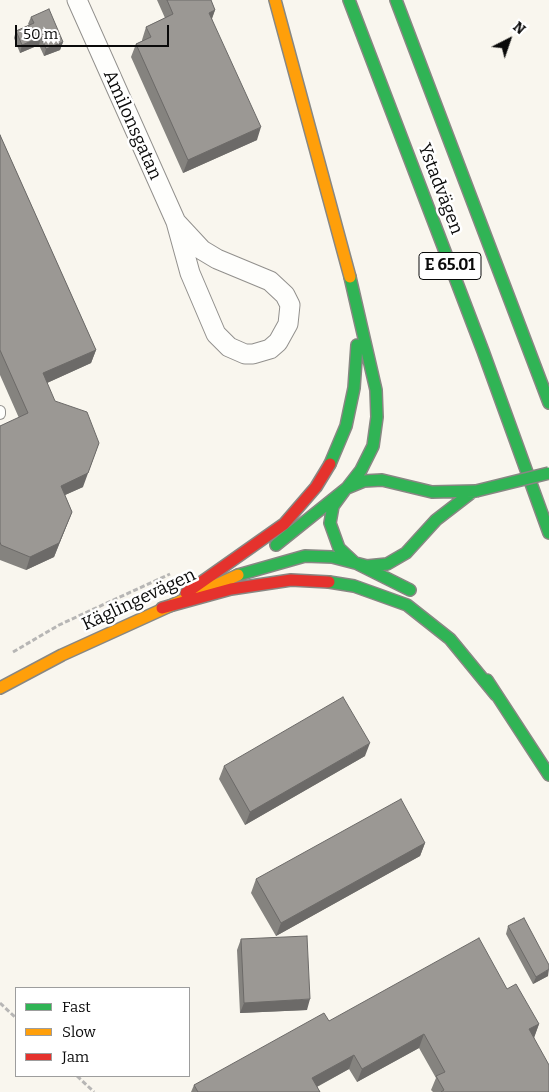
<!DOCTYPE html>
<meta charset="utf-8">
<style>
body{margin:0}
#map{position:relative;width:549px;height:1092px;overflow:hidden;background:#f9f6ee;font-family:Bitter,serif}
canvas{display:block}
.legend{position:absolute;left:15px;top:987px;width:175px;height:90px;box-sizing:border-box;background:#fff;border:1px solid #9d9d9d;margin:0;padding:6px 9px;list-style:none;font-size:15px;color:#0a0a0a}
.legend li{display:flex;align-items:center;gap:10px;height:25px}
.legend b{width:25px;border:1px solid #9d9d9d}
.north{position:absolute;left:484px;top:15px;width:50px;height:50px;-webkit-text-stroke:4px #fff;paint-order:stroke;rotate:41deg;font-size:14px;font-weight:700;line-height:20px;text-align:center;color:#0a0a0a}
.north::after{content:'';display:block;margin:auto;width:18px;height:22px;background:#0a0a0a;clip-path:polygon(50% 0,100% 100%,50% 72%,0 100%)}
.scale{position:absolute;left:15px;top:25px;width:154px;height:22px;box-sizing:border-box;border:2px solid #0a0a0a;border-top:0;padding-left:6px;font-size:15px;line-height:18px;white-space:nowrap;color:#0a0a0a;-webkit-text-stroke:4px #fff;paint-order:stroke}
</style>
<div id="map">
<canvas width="549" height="1092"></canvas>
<ul class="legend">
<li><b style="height:6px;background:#30b455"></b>Fast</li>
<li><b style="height:6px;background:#ff9f0a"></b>Slow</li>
<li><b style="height:6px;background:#e5322d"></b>Jam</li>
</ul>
<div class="north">N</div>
<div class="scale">50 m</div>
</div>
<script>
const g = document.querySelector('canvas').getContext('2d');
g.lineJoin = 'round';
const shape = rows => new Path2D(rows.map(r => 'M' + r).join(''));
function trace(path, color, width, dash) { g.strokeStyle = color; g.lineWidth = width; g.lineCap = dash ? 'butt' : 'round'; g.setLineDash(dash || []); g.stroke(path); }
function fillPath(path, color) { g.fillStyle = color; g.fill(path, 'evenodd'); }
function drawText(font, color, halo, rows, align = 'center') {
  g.font = font + ' Bitter,serif'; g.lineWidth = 5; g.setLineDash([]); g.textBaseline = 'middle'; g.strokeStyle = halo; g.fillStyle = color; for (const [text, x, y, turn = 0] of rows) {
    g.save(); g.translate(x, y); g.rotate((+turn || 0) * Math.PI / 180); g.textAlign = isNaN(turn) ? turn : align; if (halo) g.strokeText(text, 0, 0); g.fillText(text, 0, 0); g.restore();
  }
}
const path = shape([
 [13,652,59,625,170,574],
 [0,1003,16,1018],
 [77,1076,94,1092]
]);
const lane = shape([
 [0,411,0,414]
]);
const street = shape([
 [77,0,176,222,190,273,216,334,229,347,245,354,253,354,270,349,278,342,288,324,290,305,285,295,270,281,217,259,202,250,176,222]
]);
const fast = shape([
 [349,0,483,351,549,533],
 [396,0,549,403],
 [330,464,346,426,354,388,357,345],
 [347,488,361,470,373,446,377,417,376,390,350,277],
 [344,491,333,506,330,523,339,548,355,563],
 [276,545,347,488,364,481,382,480,432,492,476,491],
 [358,564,410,590],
 [238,575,305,556,332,557,367,566,387,564,406,553,436,520,471,493],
 [329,582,354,586,407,605,450,639,496,695],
 [487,680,549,775]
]);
const slow = shape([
 [275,0,350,277],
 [0,688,62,655,238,575]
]);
const jam = shape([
 [186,593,284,524,316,487,330,464],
 [162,608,231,589,291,580,329,582]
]);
const fastBridge = shape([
 [476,491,549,473]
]);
const wall = shape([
 [157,0,211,0,215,10,212,19,257,140,183,173,131,57,136,44,142,41,142,40,146,27,165,18],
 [31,17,63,42,60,50,44,56,39,45,20,53,14,38,16,31,29,25,28,24],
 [0,135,96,350,91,363,47,383,83,487,65,495,72,512,54,557,26,570,0,560,0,426,19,418,0,375],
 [365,756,245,825,219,779,224,766],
 [425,843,420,856,276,936,251,893,256,879],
 [508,926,548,976,533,984,506,934],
 [241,939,307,1010,240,1013,237,950],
 [507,989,539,1024,534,1037,549,1092,433,1092,431,1090,436,1078,419,1048,357,1082,349,1069,317,1087,320,1092,191,1092,194,1085,329,1021]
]);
const shadedWall = shape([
 [215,10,210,23,209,13],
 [41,37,39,45,20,53,22,45],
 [63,42,60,50,44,56,46,49],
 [261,127,257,140,183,173,188,160],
 [96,350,91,363,38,387,43,373],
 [99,443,83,487,56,499,61,486],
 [72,512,54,557,26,570,30,557],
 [370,743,365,756,245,825,250,812],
 [425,843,420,856,276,936,281,923],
 [549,969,548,976,533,984,536,977],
 [310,999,307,1010,240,1013,244,1003],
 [539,1024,534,1038,529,1029],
 [424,1034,419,1048,357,1082,362,1069],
 [354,1055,349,1069,307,1092,312,1078]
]);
const building = shape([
 [167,0,211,0,215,10,209,13,261,127,188,160,136,44,151,37,146,27,173,14,167,0],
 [49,9,63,42,46,49,41,37,22,45,16,31,34,23,31,17,49,9],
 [0,135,96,350,43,373,55,401,87,412,99,443,88,473,61,486,72,512,59,543,30,557,1,545,0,542,0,426,28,413,0,350,0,135],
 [343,697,370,743,250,812,224,766,343,697],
 [401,799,425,843,281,923,256,879,401,799],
 [524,918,549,965,549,969,536,977,508,926,524,918],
 [307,936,310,999,244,1003,241,939,307,936],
 [479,938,507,989,516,984,539,1024,529,1029,549,1065,549,1092,441,1092,444,1090,436,1076,445,1072,424,1034,362,1069,354,1055,312,1078,320,1092,198,1092,194,1085,324,1013,329,1021,479,938]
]);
const shields = [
 [450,266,62]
];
const shieldNames = [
 ["E 65.01",450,266]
];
const streetNames = [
 ["Amilonsgatan",132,125,66],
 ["Ystadvägen",440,189,69],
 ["Käglingevägen",139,600,-25]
];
trace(lane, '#92908d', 12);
trace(street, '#92908d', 21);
trace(fast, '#888783', 14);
trace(slow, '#888783', 14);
trace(jam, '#888783', 14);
trace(path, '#b7b6b5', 3, [5, 2.5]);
trace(lane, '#fefefc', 10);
trace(street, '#fefefc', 19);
trace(fast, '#30b455', 11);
trace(slow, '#ff9f0a', 11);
trace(jam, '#e5322d', 11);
trace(fastBridge, '#888783', 14, []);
trace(fastBridge, '#30b455', 11);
fillPath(wall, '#85837f');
fillPath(shadedWall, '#6c6a68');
fillPath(building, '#9b9894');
trace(building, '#6c6a68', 1);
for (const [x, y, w] of shields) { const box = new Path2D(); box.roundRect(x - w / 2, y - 13.5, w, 27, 4); g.fillStyle = '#fff'; g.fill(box); trace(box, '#0a0a0a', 1); }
drawText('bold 16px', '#0a0a0a', null, shieldNames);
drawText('18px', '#0a0a0a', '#fff', streetNames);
</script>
